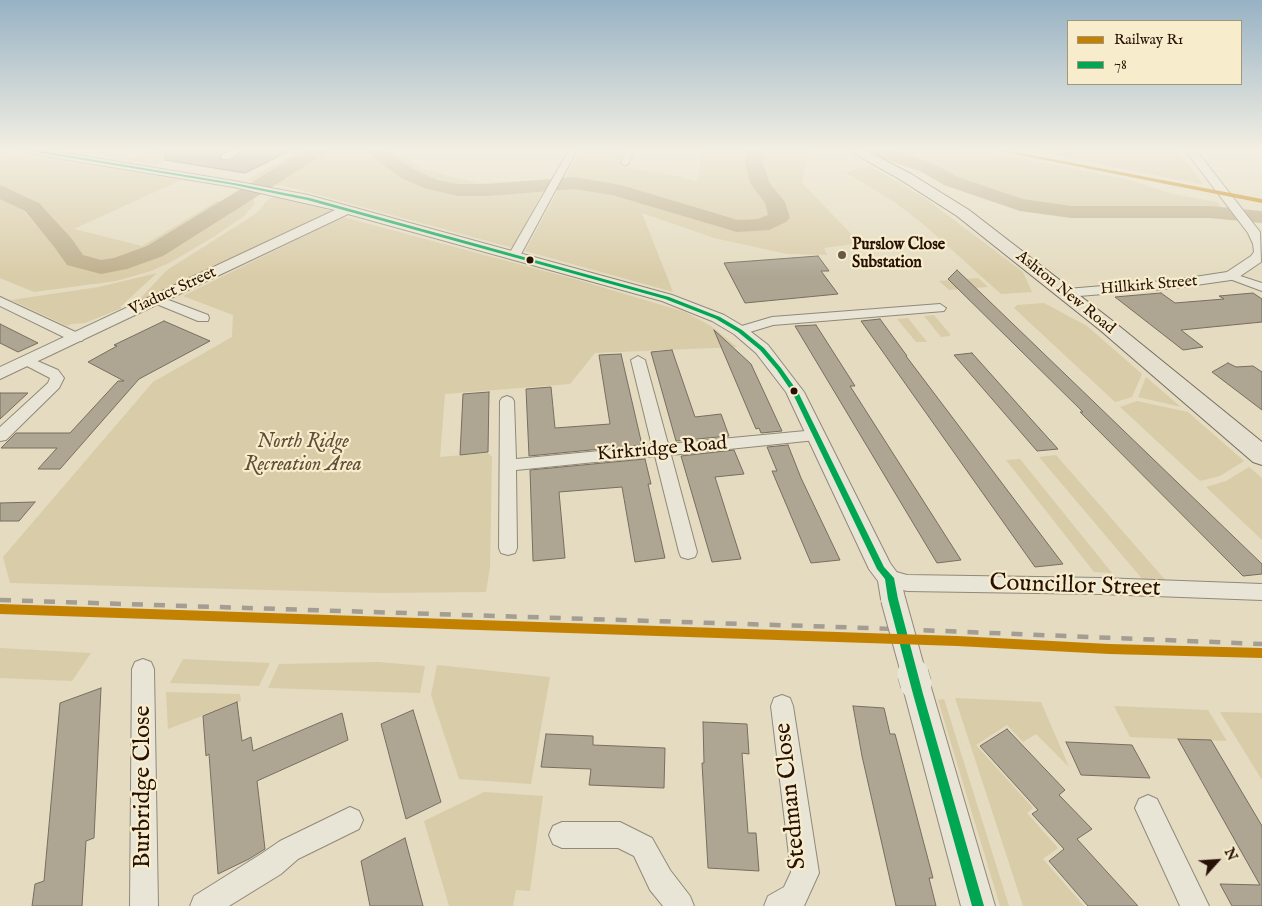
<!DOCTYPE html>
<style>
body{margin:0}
#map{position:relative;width:1262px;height:906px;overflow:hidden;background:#e4dbc0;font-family:"IM FELL English",serif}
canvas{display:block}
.legend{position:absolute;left:1067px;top:20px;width:175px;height:65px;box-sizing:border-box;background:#f7edcc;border:1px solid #a4957d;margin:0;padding:6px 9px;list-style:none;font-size:15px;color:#271107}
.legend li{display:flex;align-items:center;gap:10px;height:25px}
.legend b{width:25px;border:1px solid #a4957d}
.north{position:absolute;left:1192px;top:836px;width:50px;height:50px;-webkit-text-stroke:4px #f7edcc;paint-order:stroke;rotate:64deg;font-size:14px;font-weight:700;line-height:20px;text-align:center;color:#271107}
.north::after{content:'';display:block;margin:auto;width:18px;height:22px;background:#271107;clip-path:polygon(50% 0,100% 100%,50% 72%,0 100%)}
</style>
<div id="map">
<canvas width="1262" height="906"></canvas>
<ul class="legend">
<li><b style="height:6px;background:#c38102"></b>Railway R1</li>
<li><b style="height:6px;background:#00a651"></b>78</li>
</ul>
<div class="north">N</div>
</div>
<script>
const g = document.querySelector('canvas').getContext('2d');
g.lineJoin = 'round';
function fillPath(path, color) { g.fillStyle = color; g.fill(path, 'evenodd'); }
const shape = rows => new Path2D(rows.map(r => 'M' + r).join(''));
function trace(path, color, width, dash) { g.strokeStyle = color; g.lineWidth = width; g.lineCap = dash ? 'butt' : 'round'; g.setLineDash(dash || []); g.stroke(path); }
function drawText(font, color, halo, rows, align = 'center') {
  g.font = font + ' "IM FELL English",serif'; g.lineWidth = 4.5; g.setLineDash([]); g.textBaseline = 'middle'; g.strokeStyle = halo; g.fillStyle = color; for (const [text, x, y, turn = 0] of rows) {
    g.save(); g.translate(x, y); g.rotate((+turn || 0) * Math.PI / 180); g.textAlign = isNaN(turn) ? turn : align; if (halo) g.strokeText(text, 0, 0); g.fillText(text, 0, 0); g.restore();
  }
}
const green = shape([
 [150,150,192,150,156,165,127,160],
 [301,150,395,150,424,169,452,177,480,183,549,180,513,248,289,187,246,180],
 [580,150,627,150,620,167,662,173,698,181,702,150,809,150,802,183,860,243,824,248,827,255,787,254,714,238,642,213,673,292,525,251],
 [886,150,959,150,970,152,975,150,1024,157,1035,161,1126,179,1173,194,1217,202,1223,209,1082,209,1042,204,986,190],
 [1030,150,1177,150,1204,185,1035,151],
 [0,151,181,180,74,229,142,246,217,201,228,203,154,248,135,257,117,262,95,261,83,257,69,240,34,206,0,187],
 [870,166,925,198,1023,272,1032,292,1001,294,923,224,893,201,845,172],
 [250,193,255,203,244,216,215,236,171,262,151,271,116,281,34,292,0,278,0,198,22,209,67,261,97,270,133,263,167,248,172,240,218,214],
 [273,197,332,211,135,304,167,270,238,225,259,211,267,200],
 [343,217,578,280,685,312,711,326,737,347,595,353,570,384,445,394,440,457,488,453,492,457,490,567,486,592,381,593,10,583,3,557,153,382,232,337,233,315,183,296],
 [157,273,120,307,122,308,85,323,71,324,67,326,11,300,99,287],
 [978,278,988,287,949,290,939,281],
 [1044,303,1087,326,1142,374,1132,397,1115,402,1014,308,1017,305],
 [934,315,950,334,950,336,941,337,924,316],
 [908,318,927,342,916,342,897,319],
 [1146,377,1181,407,1138,397],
 [1137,401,1188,412,1244,461,1220,476,1200,481,1120,407],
 [1056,455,1167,582,1144,581,1039,457],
 [1020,459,1112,573,1094,572,1006,460],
 [1249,467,1262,478,1262,540,1206,487,1226,481],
 [0,648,91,653,72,681,0,678],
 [183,659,270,663,259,686,170,683],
 [379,662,425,666,420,693,268,688,279,664],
 [437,665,550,677,531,784,459,779,431,695],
 [166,692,240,694,241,701,168,729],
 [955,698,1041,702,1069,767,1036,734,1023,742,1007,725,976,745,1033,808,1027,813,1058,848,1043,859,1084,906,1023,906],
 [944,699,1009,906,1000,906,938,700],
 [1114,706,1208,710,1227,741,1130,737],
 [1220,712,1262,713,1262,780],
 [484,792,543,796,530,891,516,890,513,906,449,906,424,821]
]);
const river = shape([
 [305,150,326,150,324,154,163,256,127,269,101,274,67,265,55,248,25,211,0,199,0,185,39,203,72,239,83,255,101,260,114,258,147,246,305,150],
 [363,150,385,150,415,170,437,180,458,184,488,184,574,177,621,185,738,220,758,219,768,215,765,203,750,183,745,163,746,150,764,150,763,163,769,182,785,202,790,218,786,222,769,230,737,232,612,195,574,189,488,196,458,196,424,188,401,178,363,150],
 [868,150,894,150,934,164,958,177,1023,199,1071,206,1210,206,1262,211,1262,223,1210,218,1071,218,1020,211,944,185,922,172,870,154,868,150]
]);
const building = shape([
 [165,150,227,150,220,155,222,161,229,161,245,150,292,150,245,173,165,160,165,150],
 [818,256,829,271,821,271,838,294,745,303,724,263,818,256],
 [957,270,1262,564,1262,574,1243,576,1080,412,1083,412,948,279,957,270],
 [1161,293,1175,303,1224,299,1219,296,1253,293,1262,299,1262,322,1181,330,1203,347,1183,350,1115,297,1161,293],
 [880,319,907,356,906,356,1063,564,1035,567,861,321,880,319],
 [164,321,210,341,139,379,60,469,38,469,57,448,1,448,16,433,70,433,118,381,124,381,88,362,117,346,114,345,164,321],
 [0,324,38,343,18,352,0,343,0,324],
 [816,325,855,386,850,386,961,560,937,563,795,326,816,325],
 [714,330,751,364,782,431,761,433,759,428,756,429,714,330],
 [672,350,695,417,721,414,729,436,676,441,651,352,672,350],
 [972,353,1030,418,1058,449,1037,451,954,355,972,353],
 [621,354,642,445,529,456,526,389,551,387,555,428,610,424,599,355,621,354],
 [1228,363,1236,367,1253,366,1262,372,1262,410,1212,372,1228,363],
 [489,392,488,452,460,455,463,394,489,392],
 [0,393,28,393,0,419,0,393],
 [788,445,801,478,840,560,811,563,772,471,777,471,767,447,788,445],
 [734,450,744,474,715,477,741,559,712,562,681,456,734,450],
 [645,459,651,484,648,484,665,558,635,562,622,487,559,492,565,558,533,561,530,470,645,459],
 [35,502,19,521,0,521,0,503,35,502],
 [101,688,94,838,86,841,82,906,32,906,35,884,44,881,60,703,101,688],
 [237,702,242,741,251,737,253,751,342,713,348,740,257,781,265,849,249,859,218,874,209,754,206,756,203,716,237,702],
 [853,706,884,708,890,734,895,734,933,878,929,878,936,906,896,906,862,756,853,706],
 [413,710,441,802,406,819,381,724,413,710],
 [703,722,747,724,749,754,742,753,748,833,756,833,759,871,708,868,702,763,704,763,703,722],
 [1007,729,1065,790,1059,795,1092,829,1077,839,1138,906,1088,906,1049,861,1064,849,1032,814,1038,810,980,746,1007,729],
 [546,734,593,736,593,745,665,748,664,788,589,785,591,769,541,767,546,734],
 [1178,739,1211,740,1262,826,1262,906,1232,906,1220,884,1260,885,1178,739],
 [1066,742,1132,745,1150,778,1081,775,1066,742],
 [405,838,423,906,370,906,361,861,405,838]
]);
const minor = shape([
 [232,150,243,150,228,159,222,159,222,155,232,150],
 [569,150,577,150,520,256,518,258,510,258,508,256,569,150],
 [626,150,634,150,629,163,625,166,621,163,626,150],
 [1231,273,1262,283,1262,291,1227,278,1225,276,1227,274,1231,273],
 [158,296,208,315,209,318,208,321,198,321,154,303,152,300,154,297,158,296],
 [0,297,82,335,84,338,82,341,72,341,0,306,0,297],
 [940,304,946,308,944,311,773,325,740,335,733,331,735,328,772,317,940,304],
 [638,356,645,360,668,444,816,430,822,431,824,435,822,439,816,440,671,455,697,552,695,557,688,559,681,557,679,552,655,456,516,470,517,548,515,553,508,555,501,553,499,548,500,401,502,398,507,396,512,398,514,401,516,459,652,446,631,360,638,356],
 [28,357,58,370,64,378,59,388,6,440,0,441,0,427,48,383,50,378,23,364,21,361,23,358,28,357],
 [889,570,907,575,1101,578,1262,584,1262,600,1101,594,907,591,882,584,879,578,882,572,889,570],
 [143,659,151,662,154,669,158,906,130,906,132,669,135,662,143,659],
 [782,695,790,698,793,706,819,873,804,906,764,906,768,896,784,887,791,872,771,706,774,698,782,695],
 [1148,795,1157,799,1209,906,1180,906,1135,808,1139,799,1148,795],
 [350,807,359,811,363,820,359,829,298,859,281,874,229,906,190,906,194,896,261,854,280,841,350,807],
 [562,822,620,822,652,838,670,870,690,896,694,906,663,906,650,890,634,856,618,848,562,848,553,844,549,835,553,826,562,822]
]);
const tertiary = shape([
 [20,150,47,150,234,181,308,195,672,295,724,315,746,328,768,345,804,392,890,563,901,578,905,599,902,606,893,609,884,606,881,599,878,581,869,569,786,392,756,353,734,334,712,321,662,301,348,214,0,379,0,367,335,210,234,187,25,153,20,150],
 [1185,150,1196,150,1260,232,1261,262,1236,279,1231,280,1175,288,1067,297,1062,296,1060,293,1062,290,1067,289,1175,280,1227,272,1251,256,1254,252,1253,244,1248,233,1185,150],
 [916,671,926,675,930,684,995,906,961,906,902,684,906,675,916,671]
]);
const primary = shape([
 [848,150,865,150,911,174,969,210,1114,322,1262,442,1262,465,1253,462,1100,330,957,216,901,180,848,150]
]);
const rail = shape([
 [0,600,869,628,1262,644],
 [0,609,1262,653]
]);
const tertiaryBridgeFar1 = shape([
 [893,599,914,675]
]);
const tertiaryBridge = shape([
 [913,674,916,684]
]);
const bus1 = shape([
 [23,150,35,150,234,183,310,198,669,297,720,317,742,330,764,348,781,368,798,392,884,567,894,578,898,599,923,694,984,906,972,906,913,694,888,599,885,579,877,569,792,392,777,370,760,350,738,332,716,319,665,299,307,200,234,185,23,150]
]);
const rail1 = shape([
 [994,150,1005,150,1262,199,1262,203,994,150],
 [0,604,957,636,1109,644,1262,648,1262,658,1109,654,957,646,0,614,0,604]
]);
const markers = [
 [842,255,5,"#695848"],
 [530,260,4.5,"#271107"],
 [794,391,4.5,"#271107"]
];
const farPoinames = [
 ["Purslow Close",852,246],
 ["Substation",852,264]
];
const farStreetnames = [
 ["Hillkirk Street",1149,286,-5],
 ["Viaduct Street",173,292,-25],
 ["Ashton New Road",1065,293,39]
];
const parkNames = [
 ["North Ridge",303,443],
 ["Recreation Area",303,466]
];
const streetNames = [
 ["Kirkridge Road",662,450,-5]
];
const nearStreetnames = [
 ["Councillor Street",1075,587,2],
 ["Burbridge Close",144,787,-90],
 ["Stedman Close",792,796,-96]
];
fillPath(green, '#d9cca8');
fillPath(river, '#beaf8d');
fillPath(building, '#aea693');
trace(building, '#776e60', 1);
trace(minor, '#918979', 2);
trace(tertiary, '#918979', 2);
trace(primary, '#776e60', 2);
fillPath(minor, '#e8e4d6');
fillPath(tertiary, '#e8e4d6');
fillPath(primary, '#e4dfcf');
trace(rail, '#a39d92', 4.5, [11, 11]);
trace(tertiaryBridgeFar1, '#918979', 26, []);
trace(tertiaryBridge, '#918979', 32, []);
trace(tertiaryBridgeFar1, '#e8e4d6', 24);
trace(tertiaryBridge, '#e8e4d6', 31);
fillPath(bus1, '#00a651');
fillPath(rail1, '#c38102');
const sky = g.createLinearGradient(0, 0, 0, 277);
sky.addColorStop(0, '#97b2c4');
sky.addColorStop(0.54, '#f3efe3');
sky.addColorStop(1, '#f3efe300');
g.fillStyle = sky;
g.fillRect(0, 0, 1262, 277);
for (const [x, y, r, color] of markers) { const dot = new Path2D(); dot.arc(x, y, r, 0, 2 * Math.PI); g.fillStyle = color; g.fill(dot); trace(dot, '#f7edcc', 2); }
drawText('bold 16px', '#271107', '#f7edcc', farPoinames, 'left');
drawText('16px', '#271107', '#f7edcc', farStreetnames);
drawText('italic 20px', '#624e38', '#f7edcc', parkNames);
drawText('20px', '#271107', '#f7edcc', streetNames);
drawText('24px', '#271107', '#f7edcc', nearStreetnames);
</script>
